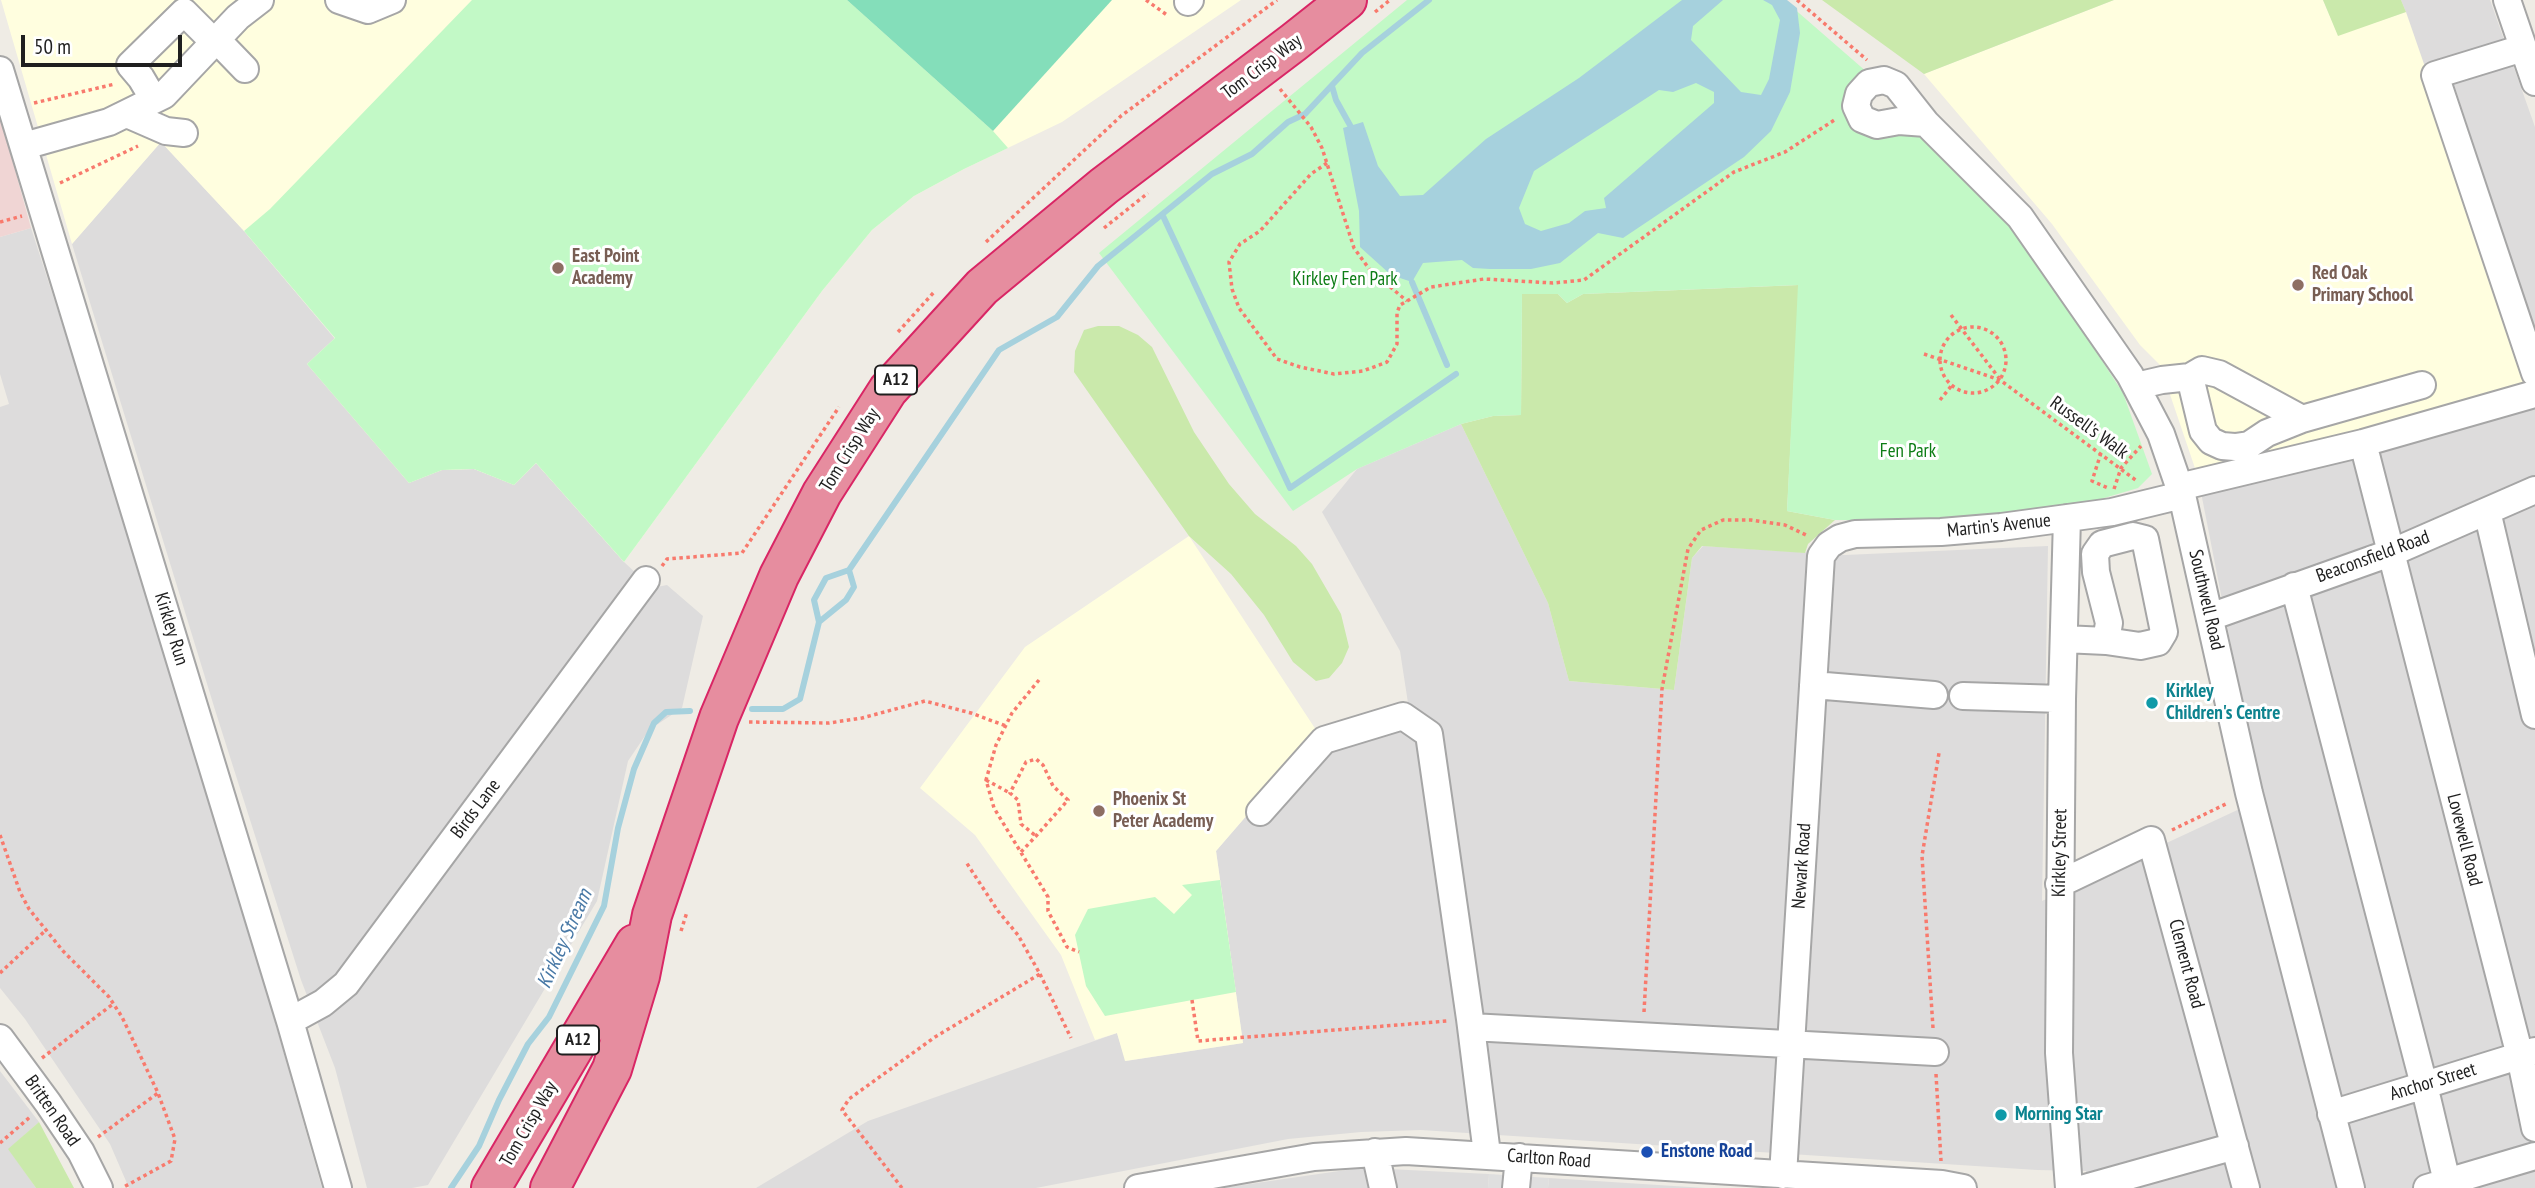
<!DOCTYPE html>
<style>
body{margin:0}
#map{position:relative;width:2535px;height:1188px;overflow:hidden;background:#efece5;font-family:"PT Sans Narrow",sans-serif}
canvas{display:block}
.scale{position:absolute;left:21px;top:35px;width:161px;height:32px;box-sizing:border-box;border:4px solid #1f1f1f;border-top:0;padding-left:9px;font-size:21px;line-height:24px;white-space:nowrap;color:#1f1f1f;-webkit-text-stroke:5px #fff;paint-order:stroke}
</style>
<div id="map">
<canvas width="2535" height="1188"></canvas>
<div class="scale">50 m</div>
</div>
<script>
const g = document.querySelector('canvas').getContext('2d');
g.lineJoin = 'round';
function fillPath(path, color) { g.fillStyle = color; g.fill(path, 'evenodd'); }
const shape = rows => new Path2D(rows.map(r => 'M' + r).join(''));
function trace(path, color, width, dash) { g.strokeStyle = color; g.lineWidth = width; g.lineCap = dash ? 'butt' : 'round'; g.setLineDash(dash || []); g.stroke(path); }
function drawText(font, color, halo, rows, align = 'center') {
  g.font = font + ' "PT Sans Narrow",sans-serif'; g.lineWidth = 6; g.setLineDash([]); g.textBaseline = 'middle'; g.strokeStyle = halo; g.fillStyle = color; for (const [text, x, y, turn = 0] of rows) {
    g.save(); g.translate(x, y); g.rotate((+turn || 0) * Math.PI / 180); g.textAlign = isNaN(turn) ? turn : align; if (halo) g.strokeText(text, 0, 0); g.fillText(text, 0, 0); g.restore();
  }
}
const residential = shape([
 [2401,0,2490,0,2535,127,2535,1188,2086,1188,2086,1171,2037,1170,1421,1130,1361,1132,1288,1139,1036,1188,756,1188,868,1121,1117,1033,1126,1061,1243,1043,1216,851,1318,733,1408,703,1400,651,1322,512,1357,469,1461,424,1548,603,1569,681,1674,690,1692,558,1703,546,1845,555,2048,546,2042,901,2261,799,2198,477,2406,12],
 [161,142,244,231,335,339,308,364,442,470,474,469,514,484,536,463,624,562,652,588,667,585,703,616,682,708,649,730,628,761,597,901,428,1185,412,1188,367,1188,335,1068,301,980,216,713,72,244],
 [31,228,106,459,183,710,258,962,322,1188,129,1188,110,1144,25,1019,0,988,0,407,9,404,0,374,0,237],
 [0,1071,39,1122,9,1149,36,1188,0,1188],
 [1353,1169,1388,1169,1489,1174,1488,1188,1222,1188],
 [1549,1178,1705,1188,1548,1188]
]);
const commercial = shape([
 [0,115,31,228,0,237]
]);
const education = shape([
 [1,0,1241,0,1062,122,964,169,914,196,872,230,822,291,624,562,536,463,514,485,474,469,442,470,409,483,307,364,335,338,244,231,161,142,72,244],
 [2114,0,2323,0,2338,35,2406,12,2534,382,2198,477,2160,365,2140,345,2052,224,1924,74],
 [1189,536,1318,733,1216,851,1243,1043,1125,1061,1117,1033,1095,1040,1061,955,975,835,920,788,1025,647]
]);
const grass = shape([
 [1822,0,2114,0,1924,74],
 [2323,0,2401,0,2406,12,2338,36],
 [1799,285,1787,511,1835,520,1808,544,1805,553,1702,546,1692,558,1674,690,1569,681,1548,603,1461,424,1493,416,1521,415,1522,294,1558,294,1567,303,1583,294],
 [1098,326,1119,326,1138,335,1152,347,1194,432,1229,484,1255,514,1296,546,1312,564,1341,614,1349,647,1342,663,1329,678,1316,681,1293,662,1264,615,1231,574,1189,536,1074,372,1075,351,1084,330],
 [39,1122,74,1188,36,1188,8,1149]
]);
const park = shape([
 [472,0,847,0,993,131,1008,148,964,169,914,196,872,230,822,291,624,562,536,463,514,485,474,469,442,470,409,483,307,364,335,338,244,231,270,209],
 [1407,0,1784,0,1868,73,1847,107,1918,130,2015,227,2123,393,2152,474,2138,488,2084,504,1962,521,1835,520,1787,511,1798,285,1583,294,1567,303,1558,294,1522,294,1521,415,1493,416,1461,424,1357,469,1293,511,1099,253],
 [1220,880,1236,992,1105,1016,1086,986,1075,935,1088,909,1155,897,1174,914,1192,895,1182,885]
]);
const pitch = shape([
 [847,0,1112,0,993,131]
]);
const parking = shape([
 [1489,1174,1549,1178,1548,1188,1488,1188]
]);
const water = shape([
 [1682,0,1723,0,1693,26,1691,40,1741,92,1761,95,1769,79,1780,20,1772,5,1763,0,1787,0,1797,8,1800,33,1790,92,1771,131,1744,157,1623,238,1598,233,1560,263,1531,269,1490,269,1473,268,1462,260,1423,263,1412,282,1391,275,1360,247,1359,211,1343,128,1363,122,1378,166,1400,196,1423,195,1486,139,1579,78],
 [1696,83,1714,92,1714,103,1604,198,1606,208,1585,211,1569,223,1541,231,1525,224,1519,208,1534,171,1659,90,1673,92]
]);
const stream = shape([
 [1332,86,1336,100,1351,127],
 [1163,216,1290,488,1456,374],
 [1412,282,1447,365],
 [819,622,814,600,826,578,849,570],
 [752,709,783,709,800,699,819,622,846,600,854,587,849,570,999,350,1057,317,1098,266,1212,174,1252,154,1288,122,1305,114,1362,53,1429,0],
 [451,1188,479,1146,499,1100,528,1044,549,1017,604,906,618,828,634,769,654,723,666,712,690,711]
]);
const path = shape([
 [1146,0,1167,15],
 [1797,0,1867,60],
 [1375,12,1390,0],
 [1280,89,1311,127,1322,148,1354,248,1370,270,1407,301],
 [34,103,115,84],
 [1327,163,1311,174,1260,231,1240,244,1229,262,1232,289,1239,308,1277,359,1300,367,1334,374,1363,371,1387,362,1397,344,1397,313,1400,305,1431,287,1484,279,1553,283,1584,280,1734,172,1785,152,1836,119],
 [60,183,138,146],
 [0,222,22,216],
 [1104,228,1148,193],
 [986,242,1121,116,1277,0],
 [1951,315,1999,378],
 '1940 360a33 33 0 1 1 66 0a33 33 0 1 1-66 0Z',
 [898,332,935,291],
 [1924,354,2000,380,2137,481],
 [1940,400,1952,385],
 [2101,453,2092,481,2108,488],
 [2114,489,2121,468,2141,446],
 [662,566,667,559,742,553,839,407],
 [1039,680,1012,713,996,745,986,780,994,808,1048,897,1048,911,1067,947,1079,952],
 [749,722,829,723,862,718,925,701,971,713,1006,726],
 [986,780,1010,793],
 [2172,830,2228,803],
 [0,835,20,892,29,909,63,951,109,997,122,1017,158,1093,175,1139,171,1161,122,1188],
 [1021,852,1036,836,1068,800,1053,786,1043,765,1036,759,1026,762,1010,793,1018,800,1021,824,1036,836],
 [681,931,687,912],
 [0,973,46,930],
 [1040,974,1071,1038],
 [1192,1000,1198,1041,1447,1021],
 [1644,1012,1662,689,1688,549,1701,530,1723,520,1751,520,1785,525,1808,536],
 [1933,1028,1922,856,1939,753],
 [42,1058,113,1004],
 [1936,1074,1941,1161],
 [98,1137,158,1093],
 [0,1143,30,1117],
 [902,1188,842,1110,849,1099,935,1037,1040,974,1018,935,998,911,966,862]
]);
const minor = shape([
 [339,0,368,10,392,0],
 [2507,0,2535,82],
 [1188,2,1190,0],
 [217,40,245,69],
 [2523,48,2435,75,2535,373],
 [0,70,290,1021,338,1188],
 [154,100,141,78,130,65,184,12,214,42],
 [127,114,166,131,184,133],
 [1926,123,1899,121,1877,125,1862,119,1856,106,1859,94,1869,83,1884,80,1896,85,1926,123,2020,217,2130,375,2161,434,2182,495,2249,793,2351,1188],
 [24,146,109,122,164,95,238,17,260,0],
 [2190,377,2202,370,2219,374,2302,419],
 [2136,386,2162,380,2190,377,2203,431,2211,441,2222,446,2235,447,2249,445,2267,433,2302,419,2422,385],
 [2363,443,2520,1056,2535,1128],
 [2179,487,2363,443,2531,395],
 [2487,511,2535,715],
 [2067,518,2062,699,2059,1053,2069,1188],
 [2294,586,2424,1085,2447,1182,2427,1188],
 [2210,617,2393,552,2535,490],
 [2064,639,2106,641,2140,646,2158,642,2164,632,2145,539,2133,536,2102,544,2095,554,2096,572,2109,623,2106,641],
 [1813,685,1934,695],
 [1963,696,2062,699],
 [1260,812,1324,740,1403,716,1429,734,1470,1019,1487,1154],
 [2059,884,2151,840,2246,1188],
 [290,1021,323,1003,346,984,646,580],
 [1471,1027,1935,1052],
 [0,1038,48,1103,81,1152,99,1188],
 [2331,1114,2535,1051],
 [1375,1152,1383,1188],
 [1783,1175,1821,556,1829,545,1840,538,1855,534,1941,532,2001,527,2112,512,2182,495],
 [2447,1182,2535,1156],
 [1138,1188,1314,1157,1406,1151,1942,1184,1963,1188],
 [1516,1188,1519,1157],
 [2085,1188,2235,1146]
]);
const highway = shape([
 [491,1188,635,944],
 [550,1188,612,1069,640,976,652,915,719,718,779,576,822,493,888,390,982,287,1104,186,1294,42,1347,0]
]);
const markers = [
 [558,268,7,"#8d6e63"],
 [2298,285,7,"#8d6e63"],
 [2152,703,7,"#0f9aa8"],
 [1099,811,7,"#8d6e63"],
 [2001,1115,7,"#0f9aa8"],
 [1647,1152,7,"#1a4fb4"]
];
const shields = [
 [896,380,42],
 [578,1040,42]
];
const shieldNames = [
 ["A12",896,380],
 ["A12",578,1040]
];
const streetNames = [
 ["Tom Crisp Way",1262,67,-37],
 ["Russell's Walk",2089,428,36],
 ["Tom Crisp Way",850,450,-58],
 ["Martin's Avenue",1999,526,-6],
 ["Beaconsfield Road",2373,557,-20],
 ["Southwell Road",2206,600,77],
 ["Kirkley Run",171,629,73],
 ["Birds Lane",476,809,-53],
 ["Lovewell Road",2464,840,76],
 ["Kirkley Street",2060,853,-89],
 ["Newark Road",1802,866,-86],
 ["Clement Road",2186,964,75],
 ["Anchor Street",2433,1082,-17],
 ["Britten Road",52,1111,55],
 ["Tom Crisp Way",529,1124,-60],
 ["Carlton Road",1549,1159,4]
];
const educationNames = [
 ["East Point",572,257],
 ["Academy",572,279],
 ["Red Oak",2312,274],
 ["Primary School",2312,296],
 ["Phoenix St",1113,800],
 ["Peter Academy",1113,822]
];
const parkNames = [
 ["Kirkley Fen Park",1345,280],
 ["Fen Park",1908,452]
];
const cultureNames = [
 ["Kirkley",2166,692],
 ["Children's Centre",2166,714],
 ["Morning Star",2015,1115]
];
const transitNames = [
 ["Enstone Road",1661,1152]
];
const waterNames = [
 ["Kirkley Stream",565,939,-66]
];
fillPath(residential, '#dddcdc');
fillPath(commercial, '#f0d5d4');
fillPath(education, '#fffedf');
fillPath(grass, '#cae9ab');
fillPath(park, '#c2f9c6');
fillPath(pitch, '#84deba');
fillPath(parking, '#dfdfdf');
fillPath(water, '#a6d1dd');
trace(stream, '#a6d1dd', 6);
trace(minor, '#a6a6a6', 30);
trace(highway, '#d92665', 42);
trace(path, '#f87a6d', 3.5, [3.5, 3.5]);
trace(minor, '#fff', 26);
trace(highway, '#e68d9f', 38);
for (const [x, y, r, color] of markers) { const dot = new Path2D(); dot.arc(x, y, r, 0, 2 * Math.PI); g.fillStyle = color; g.fill(dot); trace(dot, '#fff', 2.5); }
for (const [x, y, w] of shields) { const box = new Path2D(); box.roundRect(x - w / 2, y - 14.5, w, 29, 5); g.fillStyle = '#fff'; g.fill(box); trace(box, '#1f1f1f', 2); }
drawText('bold 18px', '#1f1f1f', null, shieldNames);
drawText('19px', '#1f1f1f', '#fff', streetNames);
drawText('bold 19px', '#785e54', '#fff', educationNames, 'left');
drawText('19px', '#0d7d15', '#fff', parkNames);
drawText('bold 19px', '#0d838f', '#fff', cultureNames, 'left');
drawText('bold 19px', '#164399', '#fff', transitNames, 'left');
drawText('italic 21px', '#4979a6', '#fff', waterNames);
</script>
